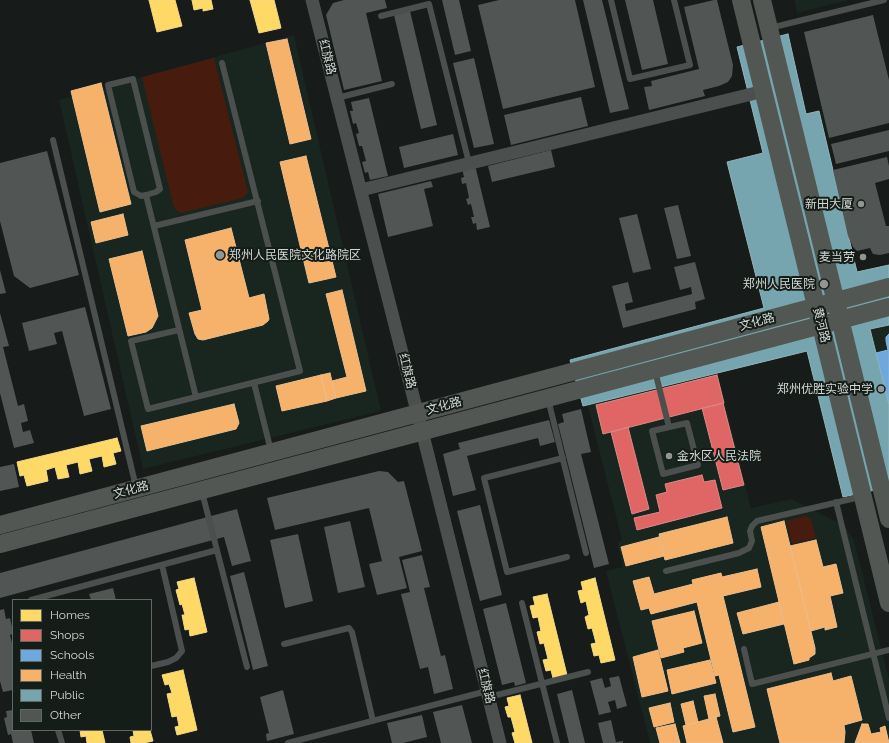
<!DOCTYPE html>
<meta charset="utf-8">
<style>
body{margin:0}
#map{position:relative;width:889px;height:743px;overflow:hidden;background:#171b19;font-family:Raleway,sans-serif}
canvas{display:block}
.legend{position:absolute;left:12px;top:599px;width:140px;height:132px;box-sizing:border-box;background:#151d19;border:1px solid #616864;margin:0;padding:5px 7px;list-style:none;font-size:12px;color:#d3d8d5}
.legend li{display:flex;align-items:center;gap:8px;height:20px}
.legend b{width:20px;border:1px solid #616864}
</style>
<div id="map">
<canvas width="889" height="743"></canvas>
<ul class="legend">
<li><b style="height:11px;background:#ffd966"></b>Homes</li>
<li><b style="height:11px;background:#e06666"></b>Shops</li>
<li><b style="height:11px;background:#6fa8dc"></b>Schools</li>
<li><b style="height:11px;background:#f6b26b"></b>Health</li>
<li><b style="height:11px;background:#76a5af"></b>Public</li>
<li><b style="height:11px;background:#515553"></b>Other</li>
</ul>
</div>
<script>
const g = document.querySelector('canvas').getContext('2d');
g.lineJoin = 'round';
function fillPath(path, color) { g.fillStyle = color; g.fill(path, 'evenodd'); }
const shape = rows => new Path2D(rows.map(r => 'M' + r).join(''));
function trace(path, color, width, dash) { g.strokeStyle = color; g.lineWidth = width; g.lineCap = dash ? 'butt' : 'round'; g.setLineDash(dash || []); g.stroke(path); }
function drawText(font, color, halo, rows, align = 'center') {
  g.font = font + ' Raleway,"Noto Sans SC",sans-serif'; g.lineWidth = 4; g.setLineDash([]); g.textBaseline = 'middle'; g.strokeStyle = halo; g.fillStyle = color; for (const [text, x, y, turn = 0] of rows) {
    g.save(); g.translate(x, y); g.rotate((+turn || 0) * Math.PI / 180); g.textAlign = isNaN(turn) ? turn : align; if (halo) g.strokeText(text, 0, 0); g.fillText(text, 0, 0); g.restore();
  }
}
const built = shape([
 [794,0,849,0,797,13],
 [294,35,381,411,143,469,59,100],
 [889,315,889,456,857,323],
 [717,370,751,508,791,499,835,521,846,528,854,540,889,679,889,743,650,743,606,571,623,567,617,542,622,540,587,403]
]);
const green = shape([
 [214,58,248,192,243,198,181,213,176,210,173,204,142,77],
 [806,516,809,517,811,519,816,538,792,544,786,521]
]);
const homes = shape([
 [149,0,175,0,182,26,157,32,149,0],
 [192,0,211,0,213,9,203,11,203,8,194,10,192,0],
 [250,0,274,0,281,28,259,33,250,0],
 [117,438,121,451,113,453,116,464,104,467,102,456,89,459,92,471,80,474,78,462,66,465,69,477,58,479,55,467,46,470,48,481,27,486,24,475,20,476,17,462,117,438],
 [194,578,207,632,190,636,189,629,185,630,182,615,185,615,182,604,180,605,176,590,179,589,177,582,194,578],
 [595,578,615,660,601,663,599,655,594,656,591,644,596,643,592,628,588,629,585,617,589,615,586,601,581,603,578,591,583,590,581,582,595,578],
 [547,594,567,675,553,678,551,670,546,671,543,660,548,659,544,643,540,644,537,632,541,631,538,617,533,618,530,606,535,605,533,597,547,594],
 [183,670,197,730,177,735,175,727,179,726,177,716,172,717,167,694,172,693,169,684,165,685,162,675,183,670],
 [520,695,532,743,515,743,512,733,515,732,511,717,508,717,505,707,509,706,507,698,520,695],
 [80,730,102,730,105,743,87,743,86,736,81,737,80,730],
 [133,730,150,730,153,741,144,743,131,743,130,737,134,736,133,730]
]);
const shops = shape([
 [717,375,724,403,603,434,596,405,717,375],
 [723,403,744,485,723,490,702,408,723,403],
 [628,427,649,509,632,514,611,432,628,427],
 [702,475,704,482,715,480,722,508,637,530,634,518,660,512,656,495,667,492,665,484,702,475]
]);
const schools = shape([
 [889,334,889,405,882,376,877,377,875,366,876,353,888,350,886,341,886,337,889,334]
]);
const health = shape([
 [287,39,311,139,290,144,266,43,287,39],
 [101,83,131,204,100,212,71,91,101,83],
 [306,156,336,277,309,283,280,162,306,156],
 [123,214,128,235,96,243,91,222,123,214],
 [231,228,249,298,264,294,269,319,268,321,263,325,203,340,198,339,195,334,189,313,202,310,185,240,231,228],
 [142,251,158,316,152,328,146,332,128,336,109,259,142,251],
 [342,290,366,391,336,398,332,381,347,377,326,294,342,290],
 [330,373,336,398,327,401,321,375,330,373],
 [321,375,327,401,282,411,276,386,321,375],
 [234,404,239,423,236,429,147,451,141,426,234,404],
 [727,517,733,543,665,560,659,534,727,517],
 [784,521,815,648,815,654,809,658,809,660,794,664,761,527,784,521],
 [659,537,664,556,626,566,621,547,659,537],
 [816,540,823,567,836,564,843,593,830,596,837,627,825,630,825,627,811,631,790,546,816,540],
 [757,569,761,587,723,596,755,727,733,732,719,675,715,676,697,602,651,614,649,608,641,610,633,581,649,577,654,594,693,584,692,580,721,573,722,577,757,569],
 [779,602,784,624,743,634,737,613,779,602],
 [694,611,702,643,683,648,684,652,661,658,652,621,694,611],
 [658,650,668,691,642,697,633,657,658,650],
 [710,660,716,683,672,694,667,670,710,660],
 [831,673,833,681,851,676,862,720,844,725,845,732,844,743,780,743,767,689,831,673],
 [715,694,720,716,709,719,704,696,715,694],
 [693,701,698,722,686,725,681,704,693,701],
 [670,703,674,722,654,727,649,708,670,703],
 [716,717,723,743,687,743,683,726,716,717],
 [675,724,680,743,660,743,656,728,675,724],
 [862,724,868,724,871,734,881,732,880,728,885,726,889,743,855,743,862,724]
]);
const public = shape([
 [788,34,806,114,819,111,857,272,889,265,889,325,870,329,889,405,889,487,843,497,807,351,583,406,570,360,764,308,727,162,763,153,737,47,788,34]
]);
const building = shape([
 [344,0,385,0,387,8,366,13,382,81,344,90,326,15,333,3],
 [442,0,459,0,471,51,455,55],
 [499,0,575,0,595,87,503,109,478,5],
 [583,0,602,0,629,109,610,113],
 [625,0,653,0,668,64,642,70],
 [714,0,717,0,733,65,732,76,728,82,719,86,703,90,705,96,649,110,644,87,652,86,651,81,699,69,684,7],
 [410,11,437,125,421,129,394,15],
 [873,15,889,80,889,123,829,138,804,32],
 [474,58,494,144,474,148,453,63],
 [581,97,588,126,511,145,504,115],
 [369,98,388,176,370,180,368,172,365,173,362,162,366,161,362,146,359,146,356,134,359,133,356,123,353,124,350,111,353,111,351,102],
 [889,130,889,151,836,164,831,144],
 [453,134,458,155,404,168,399,147],
 [551,150,555,167,492,182,488,166],
 [47,151,79,275,30,288,14,276,0,221,0,163],
 [887,157,889,166,889,179,875,183,886,226,889,226,889,253,880,255,873,254,870,248,857,251,853,247,848,236,833,170],
 [475,165,490,227,477,230,476,223,473,224,471,217,474,217,471,204,468,205,466,199,469,198,466,183,462,184,461,178,464,177,462,169],
 [431,181,433,187,424,189,433,226,388,237,378,194],
 [678,205,691,256,677,259,664,208],
 [637,214,651,269,633,273,619,218],
 [695,262,705,299,695,302,696,309,623,328,612,286,628,282,633,302,625,304,626,311,692,294,691,287,680,290,674,267],
 [0,270,6,293,0,294],
 [85,307,111,409,84,416,62,331,54,333,57,344,29,351,22,323],
 [0,313,9,346,3,347,18,406,24,404,28,421,21,423,23,432,30,430,34,443,14,448,0,393],
 [581,409,591,452,581,454,609,564,594,568,558,424,564,422,562,414],
 [549,420,555,442,540,446,538,438,467,456,476,490,453,496,443,454,460,449,458,443],
 [14,464,19,487,0,491,0,467],
 [379,471,388,472,398,482,404,481,422,551,399,557,407,588,377,595,369,564,382,561,369,508,275,530,267,498],
 [480,505,502,595,480,601,457,511],
 [237,509,251,561,232,566,224,537,0,598,0,573],
 [350,521,365,587,338,593,324,527],
 [298,534,313,601,285,608,270,540],
 [422,555,430,587,424,588,441,656,445,655,453,689,434,694,428,667,420,669,401,594,410,592,402,560],
 [244,572,268,666,253,670,230,576],
 [113,588,116,600,91,600,89,594],
 [506,603,526,683,515,686,514,682,502,685,483,609],
 [4,609,6,619,10,618,13,631,13,634,10,635,13,647,13,690,3,692,0,681,0,610],
 [619,676,627,706,617,709,615,700,608,702,611,712,599,715,590,681,602,678,605,688,611,686,609,678],
 [283,690,294,734,267,741,266,734,269,733,260,697],
 [572,690,585,743,569,743,557,694],
 [462,705,472,743,441,743,433,712],
 [13,710,13,730,31,730,34,743,13,743,11,734,8,735,4,718,7,717,6,711],
 [422,715,427,737,403,743,392,743,387,723],
 [611,720,616,742,623,741,623,743,603,743,598,723]
]);
const lane = shape([
 [611,0,630,79,690,65,674,0],
 [381,16,429,4,469,163],
 [770,28,884,0],
 [337,98,392,84],
 [53,140,136,487],
 [146,195,141,196,134,192,108,85,133,79,160,189,156,192,146,195,196,397],
 [154,226,258,201],
 [179,330,131,341,148,409,300,371,222,63],
 [655,371,669,427],
 [254,383,271,451],
 [548,399,586,553],
 [687,423,698,465,663,474,652,431,687,423],
 [563,458,484,478,507,572,567,557],
 [202,492,247,667],
 [836,502,889,718],
 [666,571,739,553,749,548,752,541,750,531,752,526,757,521,860,497],
 [31,600,217,550],
 [522,603,557,743],
 [284,644,349,628,352,632,373,721],
 [744,649,752,684,889,650],
 [151,666,168,662,176,658,182,651,162,565],
 [489,697,588,672],
 [58,730,62,743],
 [288,743,487,691]
]);
const street = shape([
 [312,0,422,431,500,743],
 [361,190,764,91]
]);
const secondary = shape([
 [741,0,889,603],
 [762,0,889,519],
 [0,525,889,287],
 [0,544,889,307]
]);
const markers = [
 [861,204,4,"#919693"],
 [220,255,5,"#919693"],
 [863,257,4,"#919693"],
 [824,284,5,"#919693"],
 [881,389,4,"#919693"],
 [669,456,4,"#919693"]
];
const streetNames = [
 ["红旗路",327,57,76],
 ["文化路",757,322,-15],
 ["黄河路",821,325,76],
 ["红旗路",407,371,76],
 ["文化路",444,406,-15],
 ["文化路",131,490,-15],
 ["红旗路",486,686,76]
];
const poiNames = [
 ["新田大厦",853,204],
 ["郑州人民医院文化路院区",229,255,"left"],
 ["麦当劳",855,257],
 ["郑州人民医院",815,284],
 ["郑州优胜实验中学",873,389],
 ["金水区人民法院",677,456,"left"]
];
fillPath(built, '#19251f');
fillPath(green, '#471c0e');
fillPath(homes, '#ffd966');
trace(homes, '#f2d987', 1);
fillPath(shops, '#e06666');
trace(shops, '#dc8887', 1);
fillPath(schools, '#6fa8dc');
trace(schools, '#8db6da', 1);
fillPath(health, '#f6b26b');
trace(health, '#ecbd8b', 1);
fillPath(public, '#76a5af');
trace(public, '#92b4ba', 1);
fillPath(building, '#515553');
trace(lane, '#4b4f4d', 6);
trace(street, '#4b4f4d', 13);
trace(secondary, '#525754', 18);
for (const [x, y, r, color] of markers) { const dot = new Path2D(); dot.arc(x, y, r, 0, 2 * Math.PI); g.fillStyle = color; g.fill(dot); trace(dot, '#151d19', 1.5); }
drawText('12px', '#d3d8d5', '#151d19', streetNames);
drawText('12px', '#d3d8d5', '#151d19', poiNames, 'right');
</script>
